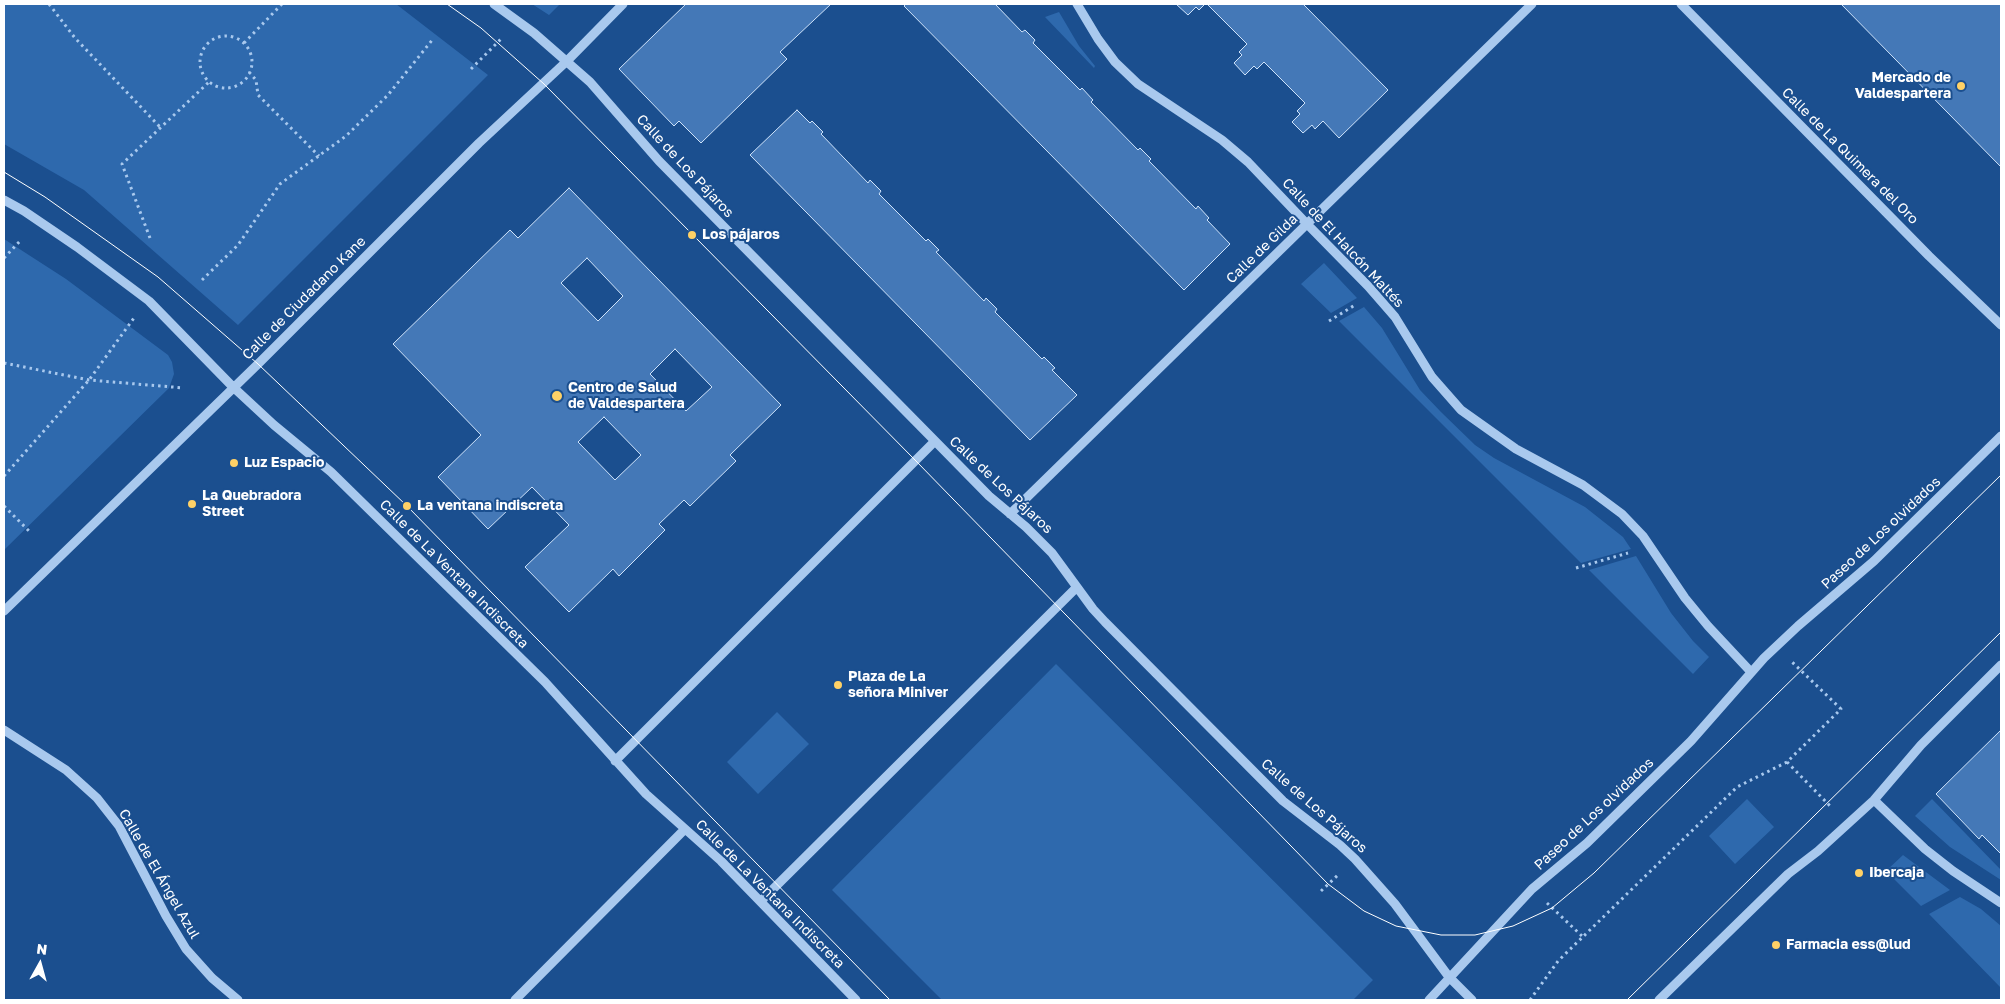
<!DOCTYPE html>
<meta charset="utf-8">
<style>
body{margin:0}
#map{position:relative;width:2005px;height:1004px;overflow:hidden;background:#1b4f8f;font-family:"Golos Text",sans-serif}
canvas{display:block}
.frame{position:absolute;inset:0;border:5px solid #fff;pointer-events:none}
.north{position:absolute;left:15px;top:939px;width:50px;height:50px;-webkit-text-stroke:4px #1b4f8f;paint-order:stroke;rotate:7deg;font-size:14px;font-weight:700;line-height:20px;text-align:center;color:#fff}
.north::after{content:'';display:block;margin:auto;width:18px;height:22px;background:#fff;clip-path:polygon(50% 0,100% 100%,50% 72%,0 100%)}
</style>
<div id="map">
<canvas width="2005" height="1004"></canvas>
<div class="frame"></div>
<div class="north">N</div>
</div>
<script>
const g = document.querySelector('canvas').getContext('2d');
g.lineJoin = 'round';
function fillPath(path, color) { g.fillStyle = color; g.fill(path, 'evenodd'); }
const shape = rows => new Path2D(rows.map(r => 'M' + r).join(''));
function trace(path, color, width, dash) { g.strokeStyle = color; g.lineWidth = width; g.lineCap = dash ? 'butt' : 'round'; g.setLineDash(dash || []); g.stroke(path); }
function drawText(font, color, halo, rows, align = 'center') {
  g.font = font + ' "Golos Text",sans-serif'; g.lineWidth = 4; g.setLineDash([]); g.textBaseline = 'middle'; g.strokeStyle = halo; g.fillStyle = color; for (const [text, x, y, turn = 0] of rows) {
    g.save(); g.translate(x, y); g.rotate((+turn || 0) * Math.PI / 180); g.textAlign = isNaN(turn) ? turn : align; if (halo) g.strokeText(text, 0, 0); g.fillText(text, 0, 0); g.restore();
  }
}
const green = shape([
 [4,4,396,4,488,75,238,325,84,190,4,144],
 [532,4,560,4,549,15],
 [1059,12,1079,46,1095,66,1094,68,1045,17],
 [4,239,66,279,168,355,172,362,174,374,169,388,4,550],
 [1324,263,1357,298,1331,313,1301,284],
 [1364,307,1382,328,1420,390,1441,412,1475,445,1494,458,1585,507,1623,537,1631,549,1581,563,1339,321],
 [1636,556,1671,613,1693,641,1709,657,1693,674,1589,570],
 [1056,664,1373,980,1353,1000,942,1000,832,890],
 [777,712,809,744,758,794,727,762],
 [1747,799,1774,827,1735,864,1709,836],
 [1932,799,2001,870,2001,880,1950,847,1915,816],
 [1903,855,1950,890,1921,906,1886,871],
 [1960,897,1981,909,2001,926,2001,988,1929,914]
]);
const building = shape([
 [686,4,831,4,780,52,787,59,701,143,679,121,674,126,619,69,686,4],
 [906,4,995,4,1022,32,1025,30,1035,40,1033,43,1080,90,1082,88,1093,100,1091,102,1138,150,1140,148,1151,159,1149,161,1196,209,1198,206,1209,218,1207,220,1230,244,1184,290,904,6,906,4],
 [1176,4,1205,4,1199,10,1196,7,1188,15,1176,4],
 [1207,4,1303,4,1388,90,1339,138,1323,121,1315,129,1312,125,1303,133,1292,122,1300,114,1297,111,1305,103,1264,62,1257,69,1254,66,1245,75,1234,63,1242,55,1239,52,1247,44,1207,4],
 [1841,4,2001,4,2001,167,1841,4],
 [797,110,810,123,812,121,823,132,821,134,868,183,870,180,881,191,879,194,926,241,928,239,939,250,936,252,984,301,986,298,997,309,995,312,1042,359,1044,357,1055,368,1052,370,1077,395,1030,440,750,155,797,110],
 [569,188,781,405,730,455,736,461,690,506,684,500,659,524,665,530,619,576,613,569,569,612,525,567,569,525,532,487,488,529,438,477,481,435,393,344,510,230,518,238,569,188],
 [587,258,623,296,598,321,561,283,587,258],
 [675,349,712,387,686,411,650,374,675,349],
 [604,417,641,455,615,480,578,442,604,417],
 [2001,730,2001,854,1982,835,1979,839,1936,794,2001,730]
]);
const path = shape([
 [49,4,75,38,160,127],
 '200 62a26 26 0 1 1 52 0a26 26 0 1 1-52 0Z',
 [244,43,282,4],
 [471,69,503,37],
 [249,72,256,80,258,95,319,156],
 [150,238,122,164,209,82],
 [4,258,21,240],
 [202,280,238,245,280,184,346,136,388,95,433,39],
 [1329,321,1355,305],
 [4,363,89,380,184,388],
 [4,476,89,380,134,318],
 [4,506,31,533],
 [1576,568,1628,553],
 [1787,762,1832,808],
 [1321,891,1339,874],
 [1547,903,1583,937],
 [1530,1000,1558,961,1737,787,1787,762,1841,709,1791,661]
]);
const minor = shape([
 [494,4,534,33,590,82,659,161,935,441,989,496,1026,527,1052,553,1093,609,1105,622,1283,801,1340,845,1355,859,1395,904,1449,977,1472,1000],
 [1077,4,1098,39,1115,62,1138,84,1222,140,1248,162,1307,224,1368,286,1395,317,1432,377,1461,410,1516,449,1583,485,1622,514,1643,536,1685,598,1708,626,1751,672],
 [1681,4,1929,256,2001,325],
 [4,200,24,211,77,247,149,301,233,387,274,425,331,472,545,682,646,794,721,861,856,1000],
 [1010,514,1532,4],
 [4,611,258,364,479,143,567,61,623,4],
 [4,730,66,770,97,798,119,826,166,916,186,949,212,978,238,1000],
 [615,761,935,441],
 [1874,800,1925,849,1953,871,2001,903],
 [761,901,1077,587],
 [515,1000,685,829],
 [1429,1000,1532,889,1587,843,1691,741,1764,658,1798,626,1874,561,2001,436],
 [1659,1000,1788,874,1818,851,1874,800,1921,745,2001,665]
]);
const tram = shape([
 [447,4,481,28,544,84,916,461,1328,884,1364,911,1396,926,1441,935,1475,935,1513,926,1552,908,1594,873,2001,475],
 [4,172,45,197,158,277,258,364,407,506,890,1000],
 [1627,1000,2001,632]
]);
const markers = [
 [1961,86,5,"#ffd166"],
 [692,235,5,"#ffd166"],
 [557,396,6,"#ffd166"],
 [234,463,5,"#ffd166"],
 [192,504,5,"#ffd166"],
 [407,506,5,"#ffd166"],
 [838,685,5,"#ffd166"],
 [1859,873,5,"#ffd166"],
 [1776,945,5,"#ffd166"]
];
const poiNames = [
 ["Mercado de",1951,78,"right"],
 ["Valdespartera",1951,94,"right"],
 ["Los pájaros",702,235],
 ["Centro de Salud",568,388],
 ["de Valdespartera",568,404],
 ["Luz Espacio",244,463],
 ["La Quebradora",202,496],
 ["Street",202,512],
 ["La ventana indiscreta",417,506],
 ["Plaza de La",848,677],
 ["señora Miniver",848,693],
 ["Ibercaja",1869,873],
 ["Farmacia ess@lud",1786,945]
];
const streetNames = [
 ["Calle de La Quimera del Oro",1850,156,45],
 ["Calle de Los Pájaros",685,166,47],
 ["Calle de El Halcón Maltés",1343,243,47],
 ["Calle de Gilda",1262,249,-44],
 ["Calle de Ciudadano Kane",304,298,-45],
 ["Calle de Los Pájaros",1001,485,43],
 ["Paseo de Los olvidados",1881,533,-43],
 ["Calle de La Ventana Indiscreta",454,574,45],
 ["Calle de Los Pájaros",1314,806,41],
 ["Paseo de Los olvidados",1594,814,-43],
 ["Calle de El Ángel Azul",159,874,60],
 ["Calle de La Ventana Indiscreta",770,894,45]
];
fillPath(green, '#2e69ad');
fillPath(building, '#4478b7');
trace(building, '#cfe3fa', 1);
trace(path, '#a9c9ee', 3, [2.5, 4]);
trace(minor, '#a9c9ee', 9);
trace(tram, '#fff', 1);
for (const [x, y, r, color] of markers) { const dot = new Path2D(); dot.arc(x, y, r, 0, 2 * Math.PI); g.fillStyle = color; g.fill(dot); trace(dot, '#1b4f8f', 2); }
drawText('bold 14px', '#fff', '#1b4f8f', poiNames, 'left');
drawText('14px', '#fff', '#1b4f8f', streetNames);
</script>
